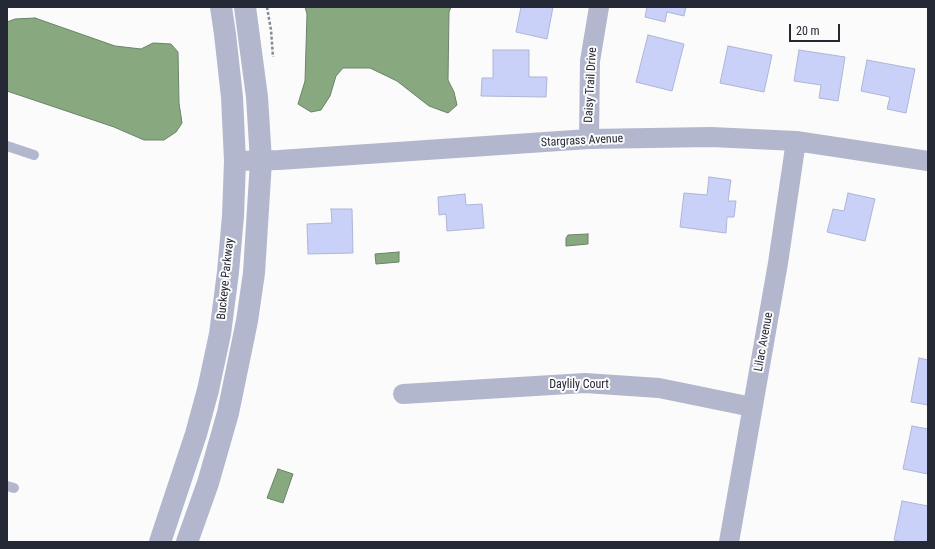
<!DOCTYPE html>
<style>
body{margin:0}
#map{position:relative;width:935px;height:549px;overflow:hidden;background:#fbfbfb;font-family:"Roboto Condensed",sans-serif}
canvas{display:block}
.frame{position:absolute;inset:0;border:8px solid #252835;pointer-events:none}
.scale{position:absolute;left:789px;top:24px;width:51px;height:18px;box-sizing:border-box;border:2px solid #252835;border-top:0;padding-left:5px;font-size:12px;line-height:14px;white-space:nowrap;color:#252835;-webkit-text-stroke:3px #fbfbfb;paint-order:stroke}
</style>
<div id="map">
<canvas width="935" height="549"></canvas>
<div class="frame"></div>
<div class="scale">20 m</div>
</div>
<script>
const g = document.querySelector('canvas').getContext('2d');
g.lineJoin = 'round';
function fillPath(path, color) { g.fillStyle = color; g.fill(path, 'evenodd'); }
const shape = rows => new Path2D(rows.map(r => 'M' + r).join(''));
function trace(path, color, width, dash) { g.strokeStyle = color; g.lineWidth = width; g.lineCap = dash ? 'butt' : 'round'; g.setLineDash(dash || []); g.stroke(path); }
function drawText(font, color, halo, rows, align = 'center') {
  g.font = font + ' "Roboto Condensed",sans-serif'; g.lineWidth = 4; g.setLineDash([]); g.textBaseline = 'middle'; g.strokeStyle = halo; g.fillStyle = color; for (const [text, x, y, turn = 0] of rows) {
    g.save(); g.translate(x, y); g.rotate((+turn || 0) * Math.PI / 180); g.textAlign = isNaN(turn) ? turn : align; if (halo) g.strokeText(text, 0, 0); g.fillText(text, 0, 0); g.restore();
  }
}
const water = shape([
 [305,7,451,7,449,12,448,80,454,92,457,105,448,113,429,106,397,81,370,68,343,68,336,76,330,96,321,110,311,112,298,104,305,81,307,14,305,7],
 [35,18,115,46,141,49,153,43,171,44,178,52,179,103,182,123,176,132,164,140,144,140,114,127,7,91,7,22,15,19,35,18],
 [588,234,588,244,566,246,566,238,568,235,588,234],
 [399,252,399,262,376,264,375,254,399,252],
 [278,469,293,474,283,503,267,498,278,469]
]);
const building = shape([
 [521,7,553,7,547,39,516,32,521,7],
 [647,7,686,7,684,16,667,12,665,22,645,17,647,7],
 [648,35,684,44,672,91,636,82,648,35],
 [728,46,772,55,764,92,720,83,728,46],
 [493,50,529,50,529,77,547,77,546,97,481,96,482,78,493,78,493,50],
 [799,50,845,57,838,101,819,98,821,85,794,81,799,50],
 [867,60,915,69,906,113,887,109,890,97,861,91,867,60],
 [709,177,731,180,728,201,736,201,734,217,727,217,726,233,680,227,684,193,707,195,709,177],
 [848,193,875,199,865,241,827,232,833,209,844,211,848,193],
 [465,194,466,205,482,204,484,228,447,231,446,214,439,215,438,197,465,194],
 [331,209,352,209,353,253,308,254,307,224,332,223,331,209],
 [919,358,928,360,928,405,911,402,919,358],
 [912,426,928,429,928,474,903,469,912,426],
 [902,501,928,506,928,535,927,542,903,542,894,540,902,501]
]);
const path = shape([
 [267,7,271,30,273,57]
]);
const service = shape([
 [7,146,34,155],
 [7,486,14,488]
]);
const minor = shape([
 [589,139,590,61,599,7],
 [235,161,279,160,589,139,711,137,796,141,928,161],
 [403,394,585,383,659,388,752,407],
 [729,542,778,263,796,141]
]);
const tertiary = shape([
 [160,542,196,434,208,390,220,334,228,272,233,216,235,161,232,97,225,34,221,7],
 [187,542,208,483,228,413,247,321,254,273,261,161,257,97,245,7]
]);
const streetNames = [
 ["Daisy Trail Drive",591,85,-87],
 ["Stargrass Avenue",582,141,-3],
 ["Buckeye Parkway",226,279,-84],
 ["Lilac Avenue",764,342,-80],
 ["Daylily Court",579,385]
];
fillPath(water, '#88a980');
trace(water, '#6a826a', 1);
fillPath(building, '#c9d1f8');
trace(building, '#aeb5d6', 1);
trace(path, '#898b92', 2.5, [3, 2]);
trace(service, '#b2b7cd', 10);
trace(minor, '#b2b7cd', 20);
trace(tertiary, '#b2b7cd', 22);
drawText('12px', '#252835', '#fbfbfb', streetNames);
</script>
